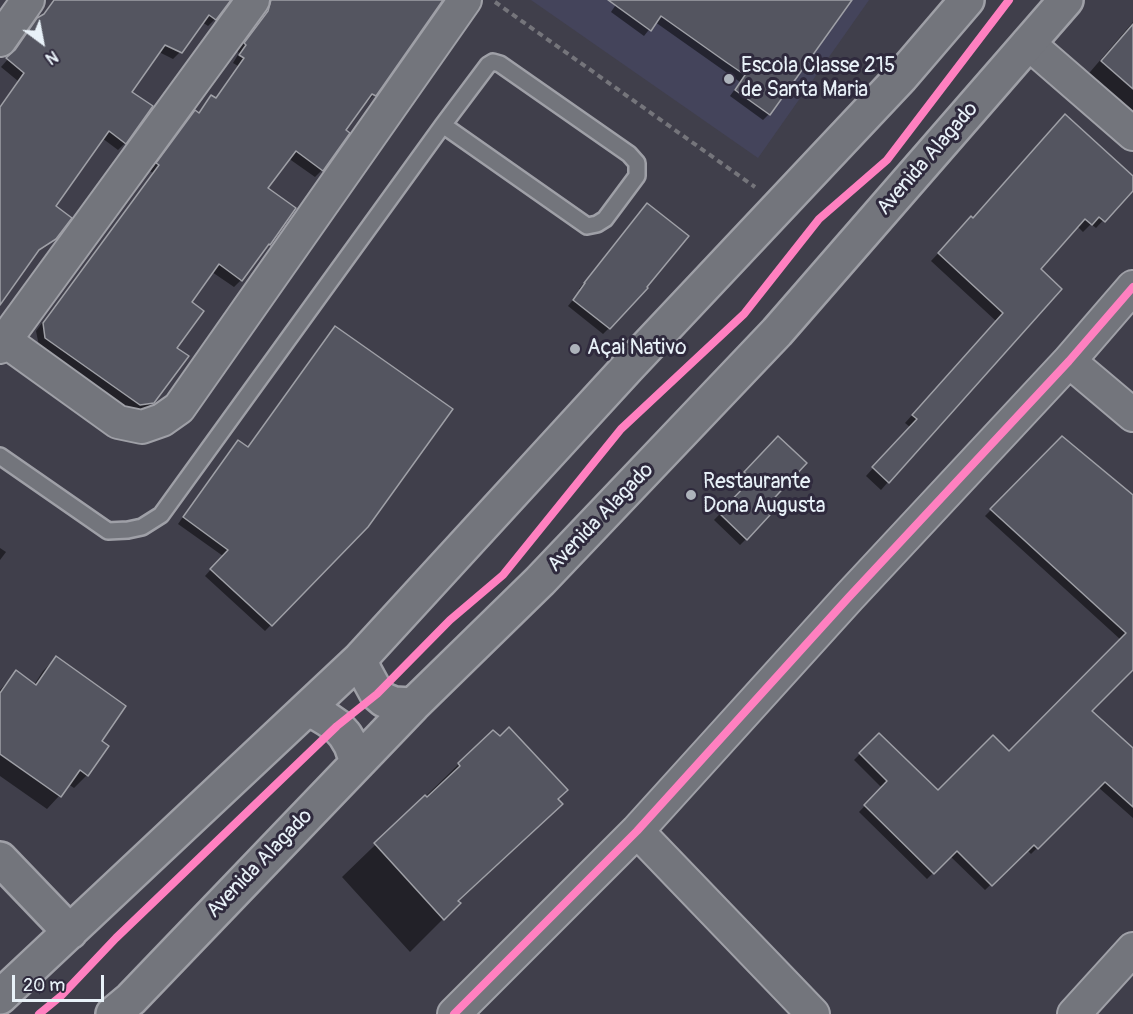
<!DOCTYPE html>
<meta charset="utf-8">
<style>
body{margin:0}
#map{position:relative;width:1133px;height:1014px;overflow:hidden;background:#403f4b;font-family:Pangolin,sans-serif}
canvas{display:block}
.north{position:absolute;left:12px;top:12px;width:60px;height:60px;-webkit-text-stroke:4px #2f2a3d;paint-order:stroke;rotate:148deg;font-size:16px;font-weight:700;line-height:24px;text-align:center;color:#e8f1f8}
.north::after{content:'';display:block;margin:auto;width:21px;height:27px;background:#e8f1f8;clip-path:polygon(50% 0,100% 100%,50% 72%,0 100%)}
.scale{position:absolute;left:12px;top:975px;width:92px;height:27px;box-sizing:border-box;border:3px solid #e8f1f8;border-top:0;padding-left:8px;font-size:18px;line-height:21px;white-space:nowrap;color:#e8f1f8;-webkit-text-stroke:4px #2f2a3d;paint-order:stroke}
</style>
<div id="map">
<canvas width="1133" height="1014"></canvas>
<div class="north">N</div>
<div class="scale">20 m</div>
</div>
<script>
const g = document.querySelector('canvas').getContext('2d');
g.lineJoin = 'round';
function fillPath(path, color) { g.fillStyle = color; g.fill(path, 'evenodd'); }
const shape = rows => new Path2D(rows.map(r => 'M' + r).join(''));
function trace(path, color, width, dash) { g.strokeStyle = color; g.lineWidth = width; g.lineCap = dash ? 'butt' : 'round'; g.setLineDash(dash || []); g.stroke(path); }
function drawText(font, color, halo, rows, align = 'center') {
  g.font = font + ' Pangolin,sans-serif'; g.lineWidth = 6; g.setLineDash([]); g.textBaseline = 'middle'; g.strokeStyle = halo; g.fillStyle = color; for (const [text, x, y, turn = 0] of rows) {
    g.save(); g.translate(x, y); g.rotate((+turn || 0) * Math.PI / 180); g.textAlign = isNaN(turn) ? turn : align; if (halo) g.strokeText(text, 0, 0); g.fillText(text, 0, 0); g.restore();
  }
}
const built = shape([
 [531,0,869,0,758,158]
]);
const shadow = shape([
 [53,0,229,0,215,19,208,26,202,22,180,52,173,59,159,52,130,92,125,143,118,150,102,138,54,206,55,238,47,246,34,254,0,295,0,106,18,81,1,67,8,59,30,27,41,18],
 [262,0,442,0,374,95,367,102,365,101,344,131,322,170,315,177,288,158,266,189,241,280,234,287,212,272,189,302,175,349,153,402,145,410,132,412,39,346,36,331,153,173,150,171,188,119,195,112,197,114,211,97,215,99,238,66,233,63,239,53,237,51,261,19,264,10],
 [619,0,850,0,769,114,763,120,730,96,740,82,655,22,644,36,611,12],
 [1133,22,1133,133,1078,86],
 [1133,178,1133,188,1096,228,1091,224,1083,232,1077,226,1038,269,888,482,881,490,866,476,910,427,905,423,996,321,931,261,964,226,973,219],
 [641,211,609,328,603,334,568,306,581,290,579,289],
 [335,328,367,526,265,631,205,576,223,556,178,524,232,448,238,442,247,448,329,334],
 [778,438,762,510,746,539,740,545,714,520,747,486,739,479],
 [1062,438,1133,496,1133,668,1090,711,1133,750,1133,818,1098,787,1031,854,1027,850,985,890,950,856,927,879,859,812,882,788,854,760,879,735,938,792,1009,753,1121,640,985,516],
 [0,548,6,552,0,560],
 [56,658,100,741,107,747,87,775,74,788,68,784,59,796,47,809,0,776,0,690,16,672,34,685,43,671],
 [459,764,556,799,560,804,528,837,458,902,459,903,410,952,342,877]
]);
const building = shape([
 [54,0,231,0,216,20,209,15,182,53,165,45,132,92,153,106,126,144,109,131,56,206,72,218,56,239,39,250,0,305,0,107,24,73,6,58,15,50,37,18,44,14,54,0],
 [271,0,443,0,376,96,372,94,346,130,350,133,323,171,296,151,268,188,296,208,270,245,269,244,242,281,219,264,192,302,204,311,177,348,189,356,154,403,140,405,45,338,43,323,159,165,156,163,195,110,199,113,211,95,216,98,244,58,239,55,246,45,244,43,268,11,271,0],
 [608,0,852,0,770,115,735,90,745,75,726,62,661,16,651,31,608,0],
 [1133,24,1133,89,1101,61,1133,24],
 [1065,114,1133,176,1133,191,1105,222,1099,217,1092,225,1085,219,1041,269,1062,289,889,483,872,467,917,419,912,415,1003,313,938,253,971,216,973,218,1065,114],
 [647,203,689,236,647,287,648,288,610,329,573,300,585,283,584,283,647,203],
 [335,326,453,409,368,527,272,626,210,569,228,550,183,517,238,440,248,447,335,326],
 [778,436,807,463,764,509,770,515,747,540,719,513,752,479,744,472,778,436],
 [1062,436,1133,495,1133,670,1092,711,1133,748,1133,807,1105,782,1038,849,1034,845,992,886,957,851,934,874,864,805,887,781,859,753,879,733,938,790,993,735,1009,751,1126,633,990,509,1062,436],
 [56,656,126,706,102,741,109,746,88,776,80,770,61,797,0,754,0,693,16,670,36,685,56,656],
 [509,727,568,790,558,799,563,804,458,901,461,903,444,920,374,843,425,795,427,797,460,766,458,763,493,730,500,736,509,727]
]);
const path = shape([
 [495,2,755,187]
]);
const lane = shape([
 [0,456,108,531,128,530,142,527,161,515,443,125,488,65,493,62,500,64,629,154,637,163,637,176,605,219,597,224,587,226,443,125]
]);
const street = shape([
 [0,40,28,0],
 [1028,43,1133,134],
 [0,337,118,422,142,427,162,420,179,408,465,0],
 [0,347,253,0],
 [1069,361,1133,415],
 [637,831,813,1014],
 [454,1014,637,831,849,597,1069,361,1133,287],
 [1074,1014,1133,949]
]);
const secondary = shape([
 [360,659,365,672,377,694,384,700,394,704,413,705],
 [306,711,317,713,327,719,337,726,345,735,351,745,357,762],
 [0,859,70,932],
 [0,997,360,659,627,368,901,77,967,0],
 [113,1014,131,999,413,705,540,581,777,332,1066,0]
]);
const cycleway = shape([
 [39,1014,61,996,116,938,337,726,377,694,450,620,503,575,621,429,744,314,819,219,887,160,1009,0],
 [454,1014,637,831,849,597,1069,361,1133,287]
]);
const markers = [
 [729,79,6,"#adb3bb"],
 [575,349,6,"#adb3bb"],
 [691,495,6,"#adb3bb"]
];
const poiNames = [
 ["Escola Classe 215",741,67],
 ["de Santa Maria",741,91],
 ["Açai Nativo",587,349],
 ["Restaurante",703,483],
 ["Dona Augusta",703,507]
];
const streetNames = [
 ["Avenida Alagado",928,159,-49],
 ["Avenida Alagado",601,518,-46],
 ["Avenida Alagado",260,864,-46]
];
fillPath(built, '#44445b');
fillPath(shadow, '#0007');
fillPath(building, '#545560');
trace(building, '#9fa0a7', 1.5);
trace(lane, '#9fa0a7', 20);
trace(street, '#9fa0a7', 36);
trace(secondary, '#9fa0a7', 38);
trace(path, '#75757b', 4, [6, 4.5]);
trace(lane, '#73757c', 15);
trace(street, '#73757c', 32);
trace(secondary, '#73757c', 33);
trace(cycleway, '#ff80c0', 8);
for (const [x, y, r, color] of markers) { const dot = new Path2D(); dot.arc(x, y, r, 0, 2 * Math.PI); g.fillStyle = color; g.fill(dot); trace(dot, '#2f2a3d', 2); }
drawText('21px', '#e8f1f8', '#2f2a3d', poiNames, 'left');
drawText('21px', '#e8f1f8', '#2f2a3d', streetNames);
</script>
